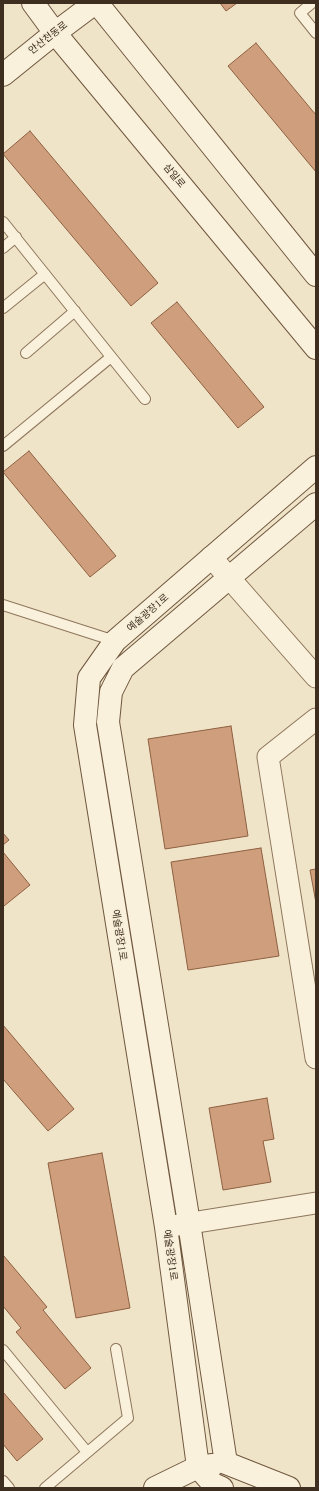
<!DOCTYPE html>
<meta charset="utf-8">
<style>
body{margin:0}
#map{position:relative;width:319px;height:1491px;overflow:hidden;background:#f0e4c8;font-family:"PT Serif",serif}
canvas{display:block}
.frame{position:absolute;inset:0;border:4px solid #3d2e20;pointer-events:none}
</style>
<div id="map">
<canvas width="319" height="1491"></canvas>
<div class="frame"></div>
</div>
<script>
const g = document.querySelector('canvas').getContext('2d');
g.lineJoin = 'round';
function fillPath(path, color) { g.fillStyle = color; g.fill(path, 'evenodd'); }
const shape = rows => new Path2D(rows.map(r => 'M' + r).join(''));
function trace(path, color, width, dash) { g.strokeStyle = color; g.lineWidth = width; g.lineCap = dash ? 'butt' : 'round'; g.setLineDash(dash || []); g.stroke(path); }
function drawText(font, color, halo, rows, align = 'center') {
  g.font = font + ' "PT Serif","Noto Sans KR",serif'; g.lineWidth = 3; g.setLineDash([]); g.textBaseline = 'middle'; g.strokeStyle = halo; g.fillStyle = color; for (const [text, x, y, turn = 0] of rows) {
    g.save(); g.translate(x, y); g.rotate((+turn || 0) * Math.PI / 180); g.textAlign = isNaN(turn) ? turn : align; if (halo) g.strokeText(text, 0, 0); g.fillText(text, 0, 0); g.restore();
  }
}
const building = shape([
 [220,3,237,3,226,11,220,3],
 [256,43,316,115,316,172,228,66,256,43],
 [30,131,158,283,131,306,3,154,30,131],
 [177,302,264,407,238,428,151,323,177,302],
 [29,451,116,556,90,577,3,472,29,451],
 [231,726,248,836,165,849,148,739,231,726],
 [3,833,9,840,3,845,3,833],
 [261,848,279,956,188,970,171,862,261,848],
 [3,852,30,885,4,906,3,905,3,852],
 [316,869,316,903,310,870,316,869],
 [3,1025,74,1109,48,1131,3,1079,3,1025],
 [267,1098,274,1139,263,1141,271,1182,223,1190,209,1108,267,1098],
 [102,1153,130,1308,76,1318,48,1163,102,1153],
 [3,1255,47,1307,43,1310,91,1368,65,1389,16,1332,21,1328,3,1306,3,1255],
 [3,1392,43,1439,17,1461,3,1444,3,1392]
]);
const lane = shape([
 [312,3,300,13,316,33],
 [3,222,145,399],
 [3,248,16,237],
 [3,308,45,274],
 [26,353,75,311],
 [3,446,111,357],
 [3,605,115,641],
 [3,1350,87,1452],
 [3,1481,9,1488],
 [45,1488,128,1418,116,1349]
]);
const street = shape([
 [211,557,316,677],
 [316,719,268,757,316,1058],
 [166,1227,316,1203]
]);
const secondary = shape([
 [33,3,55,33,316,348],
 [97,3,316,275],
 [3,75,55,33,95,3],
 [155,1488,198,1467,213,1465],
 [222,1488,213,1484,198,1467,166,1227,85,725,89,678,115,641,316,467],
 [289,1488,226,1463,189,1223,108,722,111,692,123,668,316,504]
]);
const streetNames = [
 ["안산천동로",48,38,-38],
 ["삼일로",174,176,50],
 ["예술광장1로",148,613,-41],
 ["예술광장1로",119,935,81],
 ["예술광장1로",170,1255,82]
];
fillPath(building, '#cf9f7d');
trace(building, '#8d5f41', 1);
trace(lane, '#8d765c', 12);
trace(street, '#8d765c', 23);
trace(secondary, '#6f573f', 24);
trace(lane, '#faf1dc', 10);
trace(street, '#faf1dc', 21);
trace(secondary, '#faf1dc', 22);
drawText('10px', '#3d2e20', '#f7eed8', streetNames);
</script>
